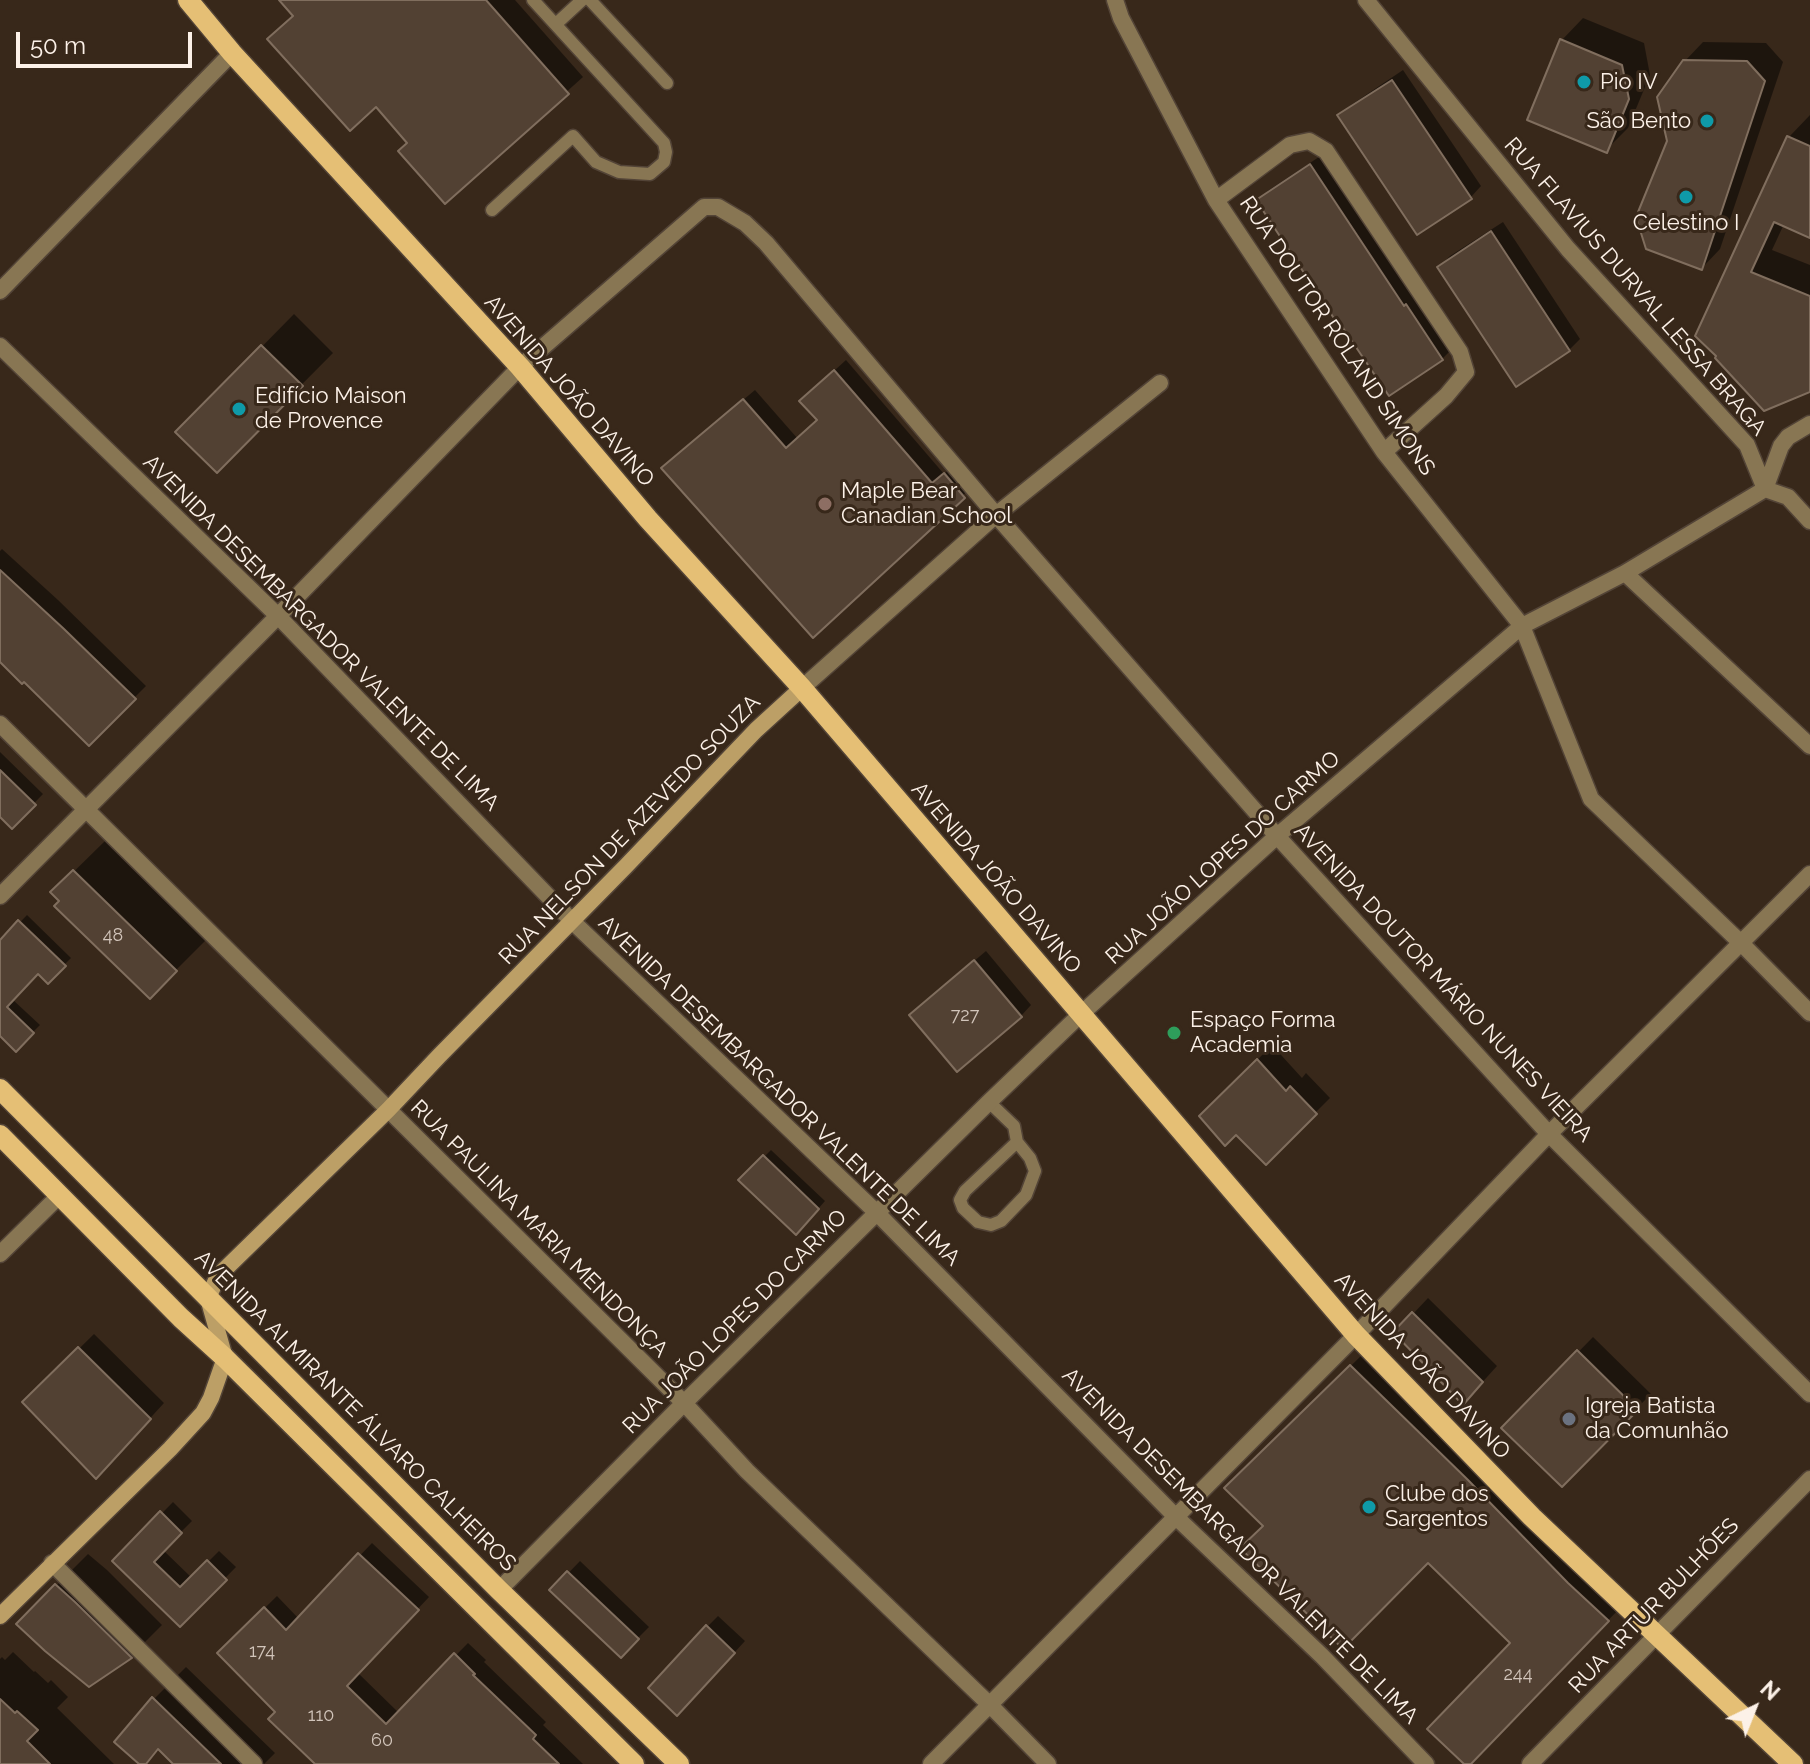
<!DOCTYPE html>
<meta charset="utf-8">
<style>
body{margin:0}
#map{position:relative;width:1810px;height:1764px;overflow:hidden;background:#38281a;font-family:Raleway,sans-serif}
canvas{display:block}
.north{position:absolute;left:1714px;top:1668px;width:80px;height:80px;-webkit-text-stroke:6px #38281a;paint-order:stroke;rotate:43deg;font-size:22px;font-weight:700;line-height:32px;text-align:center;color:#fcf1e8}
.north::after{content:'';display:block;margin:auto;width:28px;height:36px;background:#fcf1e8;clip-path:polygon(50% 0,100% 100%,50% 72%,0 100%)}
.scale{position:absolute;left:16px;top:32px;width:176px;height:36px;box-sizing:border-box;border:4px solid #fcf1e8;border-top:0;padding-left:10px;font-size:24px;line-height:28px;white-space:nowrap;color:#fcf1e8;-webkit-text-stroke:6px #38281a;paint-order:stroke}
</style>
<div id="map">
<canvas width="1810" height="1764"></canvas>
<div class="north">N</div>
<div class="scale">50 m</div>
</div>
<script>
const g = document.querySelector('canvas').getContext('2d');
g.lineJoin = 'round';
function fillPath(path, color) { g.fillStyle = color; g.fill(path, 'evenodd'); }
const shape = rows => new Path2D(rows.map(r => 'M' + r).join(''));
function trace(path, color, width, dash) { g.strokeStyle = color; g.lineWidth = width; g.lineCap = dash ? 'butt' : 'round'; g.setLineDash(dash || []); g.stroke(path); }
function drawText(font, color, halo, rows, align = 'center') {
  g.font = font + ' Raleway,sans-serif'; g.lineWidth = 6; g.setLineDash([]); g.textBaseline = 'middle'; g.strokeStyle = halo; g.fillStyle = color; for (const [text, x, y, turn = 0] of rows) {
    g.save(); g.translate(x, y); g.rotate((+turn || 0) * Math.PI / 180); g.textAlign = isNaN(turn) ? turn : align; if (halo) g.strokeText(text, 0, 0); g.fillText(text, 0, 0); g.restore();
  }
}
const shadow = shape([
 [281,0,515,0,583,77,445,201,410,142],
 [1583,18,1644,43,1650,75,1628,128,1606,150,1561,41],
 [1703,42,1766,43,1783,62,1720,249,1702,268,1669,141,1684,62],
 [1403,70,1481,186,1471,197,1340,116,1351,105],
 [1810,115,1810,236,1784,224,1772,250,1810,265,1810,390,1698,336,1789,137],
 [1322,155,1453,348,1442,359,1258,200,1269,190],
 [1503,222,1580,339,1569,350,1439,267,1450,256],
 [294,314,333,353,217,470,178,432],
 [846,360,944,474,956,463,974,485,813,636,674,458,755,390,798,439,819,419,813,390],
 [2,549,58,600,146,686,89,743,0,658,0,551],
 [0,752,43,794,12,826,0,814],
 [106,840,208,938,150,996,53,892],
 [27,915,71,958,48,981,38,971,12,999,40,1025,16,1049,0,1034,0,943],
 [986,951,1031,1005,1021,1016,922,1005],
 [1272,1045,1302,1078,1306,1073,1330,1098,1266,1162,1236,1132,1202,1116],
 [771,1150,825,1201,803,1226,741,1180],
 [1428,1298,1497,1366,1478,1387,1396,1332],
 [94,1334,164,1403,110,1462,25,1402],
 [1593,1337,1651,1394,1562,1484,1504,1428],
 [1367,1350,1624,1604,1468,1764,1467,1764,1513,1643,1428,1560,1227,1488],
 [173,1502,192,1521,163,1550,192,1578,219,1551,236,1567,180,1624,115,1561],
 [372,1543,429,1597,358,1673,399,1713,468,1643,486,1660,484,1662,546,1722,543,1725,583,1764,318,1764,277,1712,219,1653,277,1596,299,1619],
 [88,1554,107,1570,162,1625,131,1656,89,1685,56,1586],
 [580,1561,649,1627,621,1655,552,1590],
 [718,1616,745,1641,688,1703,707,1627],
 [13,1652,34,1672,35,1671,48,1683,51,1680,68,1697,57,1708,114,1764,0,1764,0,1659,2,1657,5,1660],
 [186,1667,275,1753,264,1764,176,1764,160,1748,143,1764,116,1742,154,1699]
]);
const building = shape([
 [279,0,486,0,569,94,445,204,398,151,407,143,376,107,350,131,267,39,293,16,279,0],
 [1560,39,1622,65,1629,99,1607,153,1527,120,1560,39],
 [1683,60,1747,61,1765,81,1702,270,1646,249,1636,217,1667,141,1657,97,1683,60],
 [1392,80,1472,199,1417,235,1337,115,1392,80],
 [1787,136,1810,146,1810,238,1774,222,1751,272,1810,296,1810,392,1764,411,1715,358,1716,356,1695,336,1787,136],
 [1310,164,1404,306,1406,304,1443,360,1389,396,1341,325,1339,326,1256,200,1310,164],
 [1491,231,1570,351,1516,387,1437,267,1491,231],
 [261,345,303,386,217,473,175,432,261,345],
 [834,370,932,483,944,473,965,498,813,638,661,468,743,399,786,448,817,420,799,401,834,370],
 [0,570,64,629,136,699,89,746,24,682,22,684,0,662,0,570],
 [0,770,36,805,12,829,0,817,0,770],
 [73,870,177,971,150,999,54,906,59,901,50,892,73,870],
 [18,920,66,966,48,984,38,974,7,1007,34,1033,16,1052,0,1036,0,940,18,920],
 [974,960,1022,1017,957,1072,909,1015,974,960],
 [1257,1059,1286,1091,1290,1086,1317,1114,1266,1165,1236,1135,1225,1146,1199,1116,1257,1059],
 [763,1155,819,1209,796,1235,738,1180,763,1155],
 [1412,1312,1483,1382,1463,1405,1393,1332,1412,1312],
 [78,1347,151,1419,96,1479,22,1402,78,1347],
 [1577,1350,1638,1410,1562,1487,1501,1428,1577,1350],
 [1350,1365,1468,1480,1568,1583,1609,1621,1471,1764,1464,1764,1427,1729,1510,1643,1428,1563,1343,1649,1240,1548,1263,1526,1224,1488,1350,1365],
 [160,1511,182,1533,154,1562,180,1587,207,1560,227,1580,180,1627,112,1561,160,1511],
 [358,1553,419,1610,347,1686,386,1724,454,1653,475,1674,473,1675,536,1735,533,1739,559,1764,315,1764,268,1719,275,1712,217,1653,264,1607,286,1630,358,1553],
 [567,1571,639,1639,621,1658,549,1590,567,1571],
 [55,1584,75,1602,132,1658,89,1687,45,1651,16,1624,55,1584],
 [706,1625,735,1653,677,1716,648,1688,706,1625],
 [152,1697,221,1764,173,1764,158,1749,146,1764,139,1764,114,1742,152,1697],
 [0,1699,15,1713,17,1711,38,1730,27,1741,50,1764,0,1764,0,1699]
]);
const lane = shape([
 [590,0,667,83],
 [556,24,582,0],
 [492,210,573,136,596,162,619,172,650,174,664,162,666,152,664,143,533,0],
 [989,1102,1014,1126,1017,1142,965,1191,960,1200,963,1208,978,1222,991,1225,1001,1221,1026,1195,1035,1171,1030,1158,1017,1142]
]);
const street = shape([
 [1115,0,1121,18,1216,200,1384,452,1522,626,1591,799,1741,943,1810,1013],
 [1366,0,1568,249,1747,445,1765,489,1788,497,1810,521],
 [1216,200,1290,145,1309,141,1326,151,1460,352,1466,372,1446,396,1384,452],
 [0,291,232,53],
 [0,346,278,616,572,921,876,1212,1176,1517,1322,1656,1426,1764],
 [1625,573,1810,746],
 [802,688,996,515,1160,383],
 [0,724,684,1403,747,1471,989,1704,1048,1764],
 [0,896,278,616,520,367,704,207,718,207,745,223,766,243,996,515,1277,836,1549,1134,1810,1394],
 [0,1254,60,1195],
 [52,1563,254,1764],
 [499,1590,684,1403,989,1102,1081,1014,1277,836,1522,626,1625,573,1765,489,1781,446,1788,437,1810,424],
 [931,1764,1356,1335,1549,1134,1810,874],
 [1530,1764,1810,1479]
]);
const secondary = shape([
 [0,1616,170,1449,203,1413,211,1398,225,1358,208,1298,218,1276,388,1110,439,1056,626,866,756,730,802,688]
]);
const primary = shape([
 [188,0,232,53,520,367,648,519,802,688,1356,1335,1532,1517,1793,1764],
 [0,1089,499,1590,679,1764],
 [0,1135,181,1318,225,1358,634,1764]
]);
const markers = [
 [1584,82,8,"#0f9aa8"],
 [1707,121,8,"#0f9aa8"],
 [1686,197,8,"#0f9aa8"],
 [239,409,8,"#0f9aa8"],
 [825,504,8,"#8d6e63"],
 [1174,1033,8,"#2e9e5b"],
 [1569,1419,8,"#6b7280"],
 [1369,1507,8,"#0f9aa8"]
];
const numberNames = [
 ["48",113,936],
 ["727",965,1016],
 ["174",262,1652],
 ["244",1518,1675],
 ["110",321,1716],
 ["60",382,1741]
];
const poiNames = [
 ["Pio IV",1600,82],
 ["São Bento",1691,121,"right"],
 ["Celestino I",1686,223,"center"],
 ["Edifício Maison",255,396],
 ["de Provence",255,421],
 ["Maple Bear",841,491],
 ["Canadian School",841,516],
 ["Espaço Forma",1190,1020],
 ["Academia",1190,1045],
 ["Igreja Batista",1585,1406],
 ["da Comunhão",1585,1431],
 ["Clube dos",1385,1494],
 ["Sargentos",1385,1519]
];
const streetNames = [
 ["RUA FLAVIUS DURVAL LESSA BRAGA",1635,287,49],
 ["RUA DOUTOR ROLAND SIMONS",1337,336,56],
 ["AVENIDA JOÃO DAVINO",569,391,49],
 ["AVENIDA DESEMBARGADOR VALENTE DE LIMA",321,633,45],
 ["RUA NELSON DE AZEVEDO SOUZA",630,830,-46],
 ["RUA JOÃO LOPES DO CARMO",1223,858,-42],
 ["AVENIDA JOÃO DAVINO",996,878,49],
 ["AVENIDA DOUTOR MÁRIO NUNES VIEIRA",1443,983,47],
 ["AVENIDA DESEMBARGADOR VALENTE DE LIMA",779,1091,44],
 ["RUA PAULINA MARIA MENDONÇA",539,1229,45],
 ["RUA JOÃO LOPES DO CARMO",735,1322,-45],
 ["AVENIDA JOÃO DAVINO",1422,1366,47],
 ["AVENIDA ALMIRANTE ÁLVARO CALHEIROS",355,1411,45],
 ["AVENIDA DESEMBARGADOR VALENTE DE LIMA",1240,1546,45],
 ["RUA ARTUR BULHÕES",1654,1606,-46]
];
fillPath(shadow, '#0007');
fillPath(building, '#524133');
trace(building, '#806e5e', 2);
trace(lane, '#534437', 15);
trace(street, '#534437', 19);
trace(secondary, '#534437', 19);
trace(primary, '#534437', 23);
trace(lane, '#887653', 12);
trace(street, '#887653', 16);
trace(secondary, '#bc9f66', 16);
trace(primary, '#e5bf75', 20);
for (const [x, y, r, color] of markers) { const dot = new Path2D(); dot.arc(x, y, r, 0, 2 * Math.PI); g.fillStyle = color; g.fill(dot); trace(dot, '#38281a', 3); }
drawText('18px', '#d2c5bb', null, numberNames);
drawText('22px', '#fcf1e8', '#38281a', poiNames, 'left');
drawText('22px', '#fcf1e8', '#38281a', streetNames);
</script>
